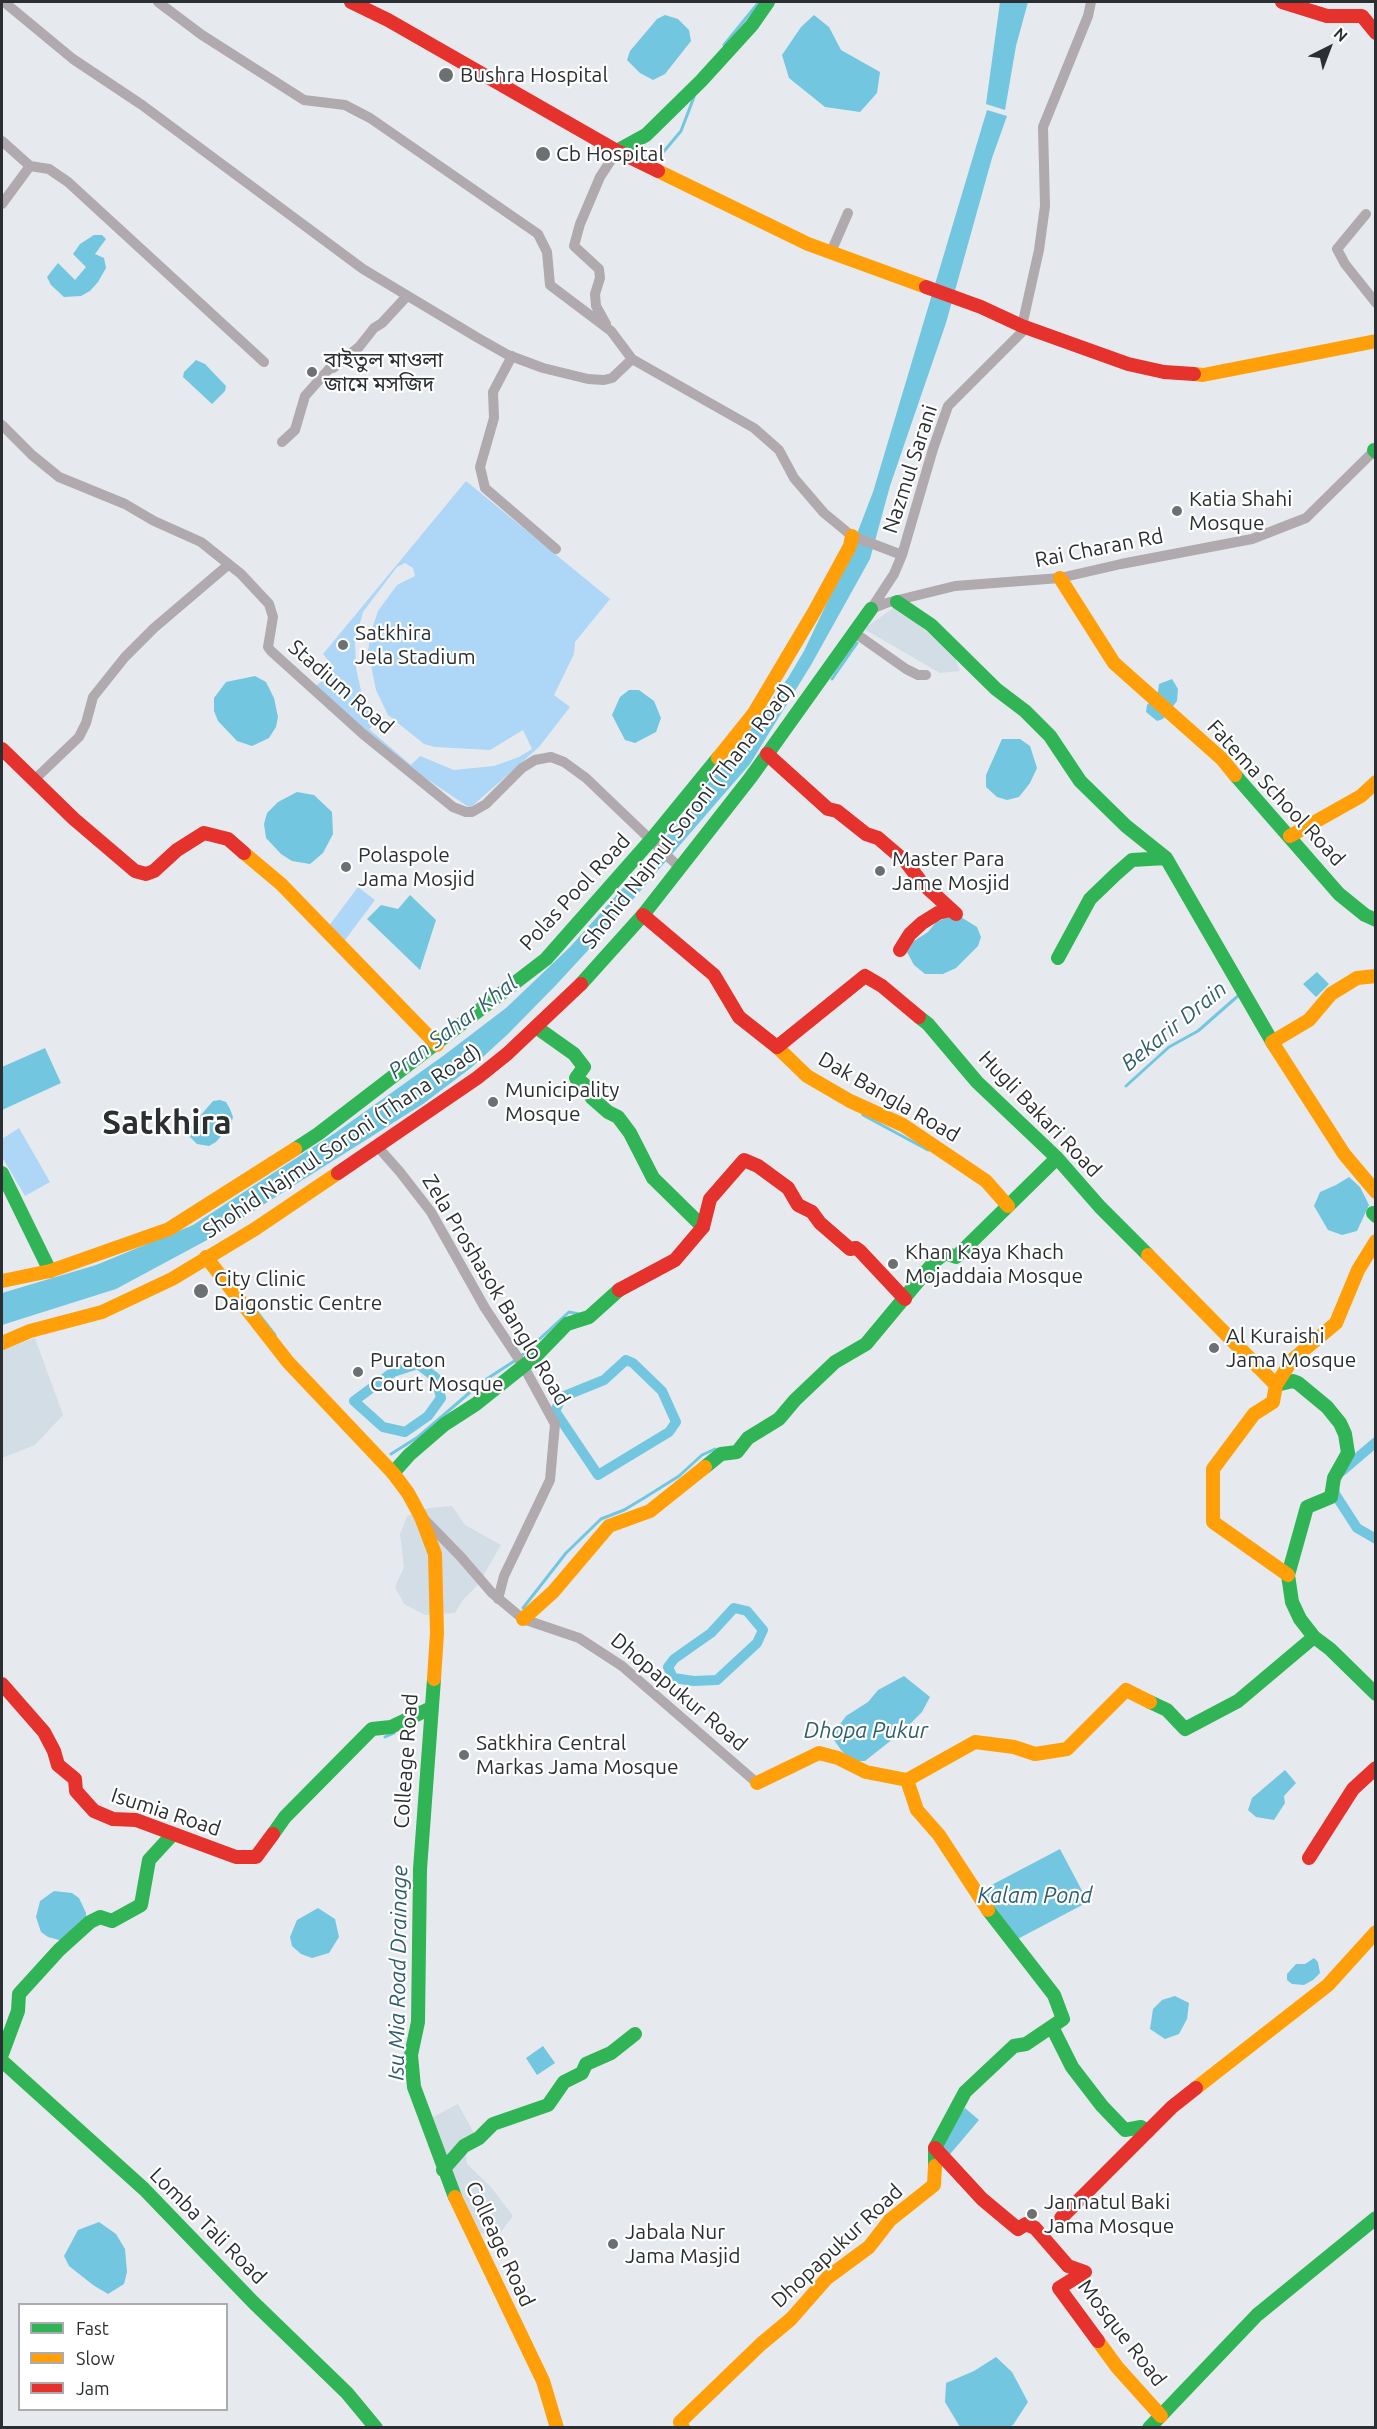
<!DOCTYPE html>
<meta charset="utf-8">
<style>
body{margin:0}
#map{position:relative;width:1377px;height:2429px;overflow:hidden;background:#e6eaee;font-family:Ubuntu,sans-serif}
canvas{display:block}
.frame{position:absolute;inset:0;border:3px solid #2c2f31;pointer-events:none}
.legend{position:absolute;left:18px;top:2303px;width:210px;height:108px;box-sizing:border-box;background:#fff;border:2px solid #abacad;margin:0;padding:8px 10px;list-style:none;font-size:18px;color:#2c2f31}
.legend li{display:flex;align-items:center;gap:12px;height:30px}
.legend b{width:30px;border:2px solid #abacad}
.north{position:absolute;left:1299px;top:18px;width:60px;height:60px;-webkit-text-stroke:4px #fff;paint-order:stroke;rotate:42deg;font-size:16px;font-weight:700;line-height:24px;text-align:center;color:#2c2f31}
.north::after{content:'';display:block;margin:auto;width:21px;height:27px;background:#2c2f31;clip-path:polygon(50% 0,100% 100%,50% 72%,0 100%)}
</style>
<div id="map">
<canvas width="1377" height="2429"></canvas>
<div class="frame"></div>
<ul class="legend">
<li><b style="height:8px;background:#30b455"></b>Fast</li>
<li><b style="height:8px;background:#ff9f0a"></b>Slow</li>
<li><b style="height:8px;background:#e5322d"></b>Jam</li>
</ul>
<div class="north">N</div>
</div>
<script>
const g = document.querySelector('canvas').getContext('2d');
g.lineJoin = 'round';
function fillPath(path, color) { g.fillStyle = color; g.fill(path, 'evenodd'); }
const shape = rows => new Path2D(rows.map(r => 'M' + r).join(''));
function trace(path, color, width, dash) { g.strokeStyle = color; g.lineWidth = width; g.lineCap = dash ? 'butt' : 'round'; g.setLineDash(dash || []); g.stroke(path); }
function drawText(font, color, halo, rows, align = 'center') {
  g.font = font + ' Ubuntu,"Noto Sans Bengali",sans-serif'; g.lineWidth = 4.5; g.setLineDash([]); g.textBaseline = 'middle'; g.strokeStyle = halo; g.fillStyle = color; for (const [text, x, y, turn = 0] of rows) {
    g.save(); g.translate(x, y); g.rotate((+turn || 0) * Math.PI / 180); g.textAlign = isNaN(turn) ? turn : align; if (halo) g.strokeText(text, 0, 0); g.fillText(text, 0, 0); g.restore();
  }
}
const built = shape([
 [896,606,954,655,960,671,940,673,864,629],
 [35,1338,63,1415,35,1445,2,1458,2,1350],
 [452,1506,465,1525,501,1545,478,1585,462,1601,455,1613,425,1615,404,1604,395,1587,404,1567,400,1534,407,1516,429,1508],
 [458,2104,474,2133,465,2149,467,2164,491,2187,513,2216,500,2233,480,2234,460,2195,429,2119]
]);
const green = shape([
 [466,481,610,599,575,642,574,654,554,695,570,707,539,747,470,808,412,769,315,687,335,668,323,654],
 [405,563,413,568,415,576,397,585,378,611,371,632,368,651,376,690,388,715,424,744,435,747,490,750,523,730,532,749,519,757,494,766,454,770,420,756,411,765,369,729,380,720,370,711,362,695,356,668,355,641,363,612,397,567],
 [358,887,375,900,345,940,328,927],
 [19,1128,50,1182,25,1196,2,1157,2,1139]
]);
const water = shape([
 [1000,2,1028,2,1016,46,1005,110,986,104],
 [665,15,678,19,689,30,691,41,665,74,653,80,640,73,627,60,630,51,657,19],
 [814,15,829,27,841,50,880,72,877,93,860,112,825,107,789,78,782,55,801,27],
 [987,110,1007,116,992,158,946,323,890,486,870,559,811,665,750,764,603,934,557,984,508,1034,472,1067,423,1104,209,1239,116,1289,2,1325,2,1293,96,1265,193,1225,335,1133,443,1056,506,1008,570,947,648,860,741,742,788,678,804,651,845,565,873,492],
 [94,235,102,235,106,239,95,254,104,258,106,268,98,282,90,291,81,296,64,297,51,285,47,277,58,263,75,280,86,267,73,254,80,244],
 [196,360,205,364,226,386,225,391,212,404,183,377,184,372],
 [255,676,266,682,274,698,278,717,276,727,269,738,252,746,237,741,218,721,214,711,214,698,226,682],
 [1172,679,1178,689,1177,701,1163,719,1157,721,1146,712,1147,705,1158,692,1159,684],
 [629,690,639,690,654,701,661,718,656,732,635,743,625,740,612,715,620,697],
 [1002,739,1020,739,1030,746,1037,768,1030,783,1019,797,1007,800,997,797,986,787,986,775],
 [297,792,314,795,332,812,333,834,323,853,310,864,292,861,281,854,266,838,264,824,267,813,278,802],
 [410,895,436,920,420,970,367,919,381,905,398,909],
 [956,914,977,927,981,937,978,946,956,968,943,974,925,974,914,965,907,952,914,941,928,932,936,922],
 [1317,972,1329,984,1316,997,1303,984],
 [45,1048,61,1083,2,1110,2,1067],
 [220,1100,226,1102,230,1109,233,1117,231,1124,216,1142,209,1146,197,1144,190,1137,188,1130,213,1101],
 [1349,1177,1360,1187,1369,1205,1357,1231,1342,1235,1328,1230,1314,1206,1320,1192,1336,1185],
 [904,1676,930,1697,922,1712,903,1731,865,1761,852,1761,841,1750,834,1740,833,1734,846,1716,868,1702,878,1690],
 [1285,1770,1296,1783,1284,1796,1285,1803,1274,1820,1256,1817,1248,1810,1252,1798],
 [1060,1849,1088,1902,1010,1943,982,1890],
 [54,1891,72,1893,79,1898,86,1913,86,1922,63,1941,48,1937,41,1932,36,1917,40,1901],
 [318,1908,335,1919,339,1937,329,1953,312,1958,301,1954,292,1946,290,1937,297,1920],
 [1314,1958,1318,1962,1320,1973,1313,1980,1304,1985,1292,1984,1287,1980,1287,1974,1296,1964,1305,1964],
 [1175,1996,1189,2003,1187,2019,1179,2034,1165,2039,1150,2029,1153,2009,1162,2000],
 [543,2046,555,2063,537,2075,526,2058],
 [965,2108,979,2120,946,2159,932,2146],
 [99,2222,116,2234,125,2249,127,2272,124,2284,108,2294,93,2285,69,2266,64,2256,78,2230],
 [996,2357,1012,2372,1028,2402,1013,2425,1008,2427,960,2427,945,2402,946,2383,974,2371]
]);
const stream = shape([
 [724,45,759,2],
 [655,162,681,131,694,97],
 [832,679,857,643,835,674],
 [1126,1086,1169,1047,1198,1031,1239,995],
 [863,1115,928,1150],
 [257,1312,275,1335],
 [521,1356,569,1312,579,1314],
 [391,1454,418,1437,482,1382,516,1360],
 [523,1608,566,1553,601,1519,624,1510,644,1498,679,1476,702,1455,715,1449],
 [385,1737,394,1733]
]);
const canal = shape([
 [626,1360,633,1363,662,1391,676,1422,669,1432,598,1475,555,1411,562,1397,604,1380,626,1360],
 [418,1364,436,1378,441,1398,428,1416,405,1432,383,1427,354,1401,393,1372,418,1364],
 [1342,1471,1376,1442],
 [1334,1487,1335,1494,1357,1528,1376,1539],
 [734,1608,747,1611,763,1630,757,1643,717,1680,694,1681,673,1678,668,1667,674,1659,711,1633,734,1608]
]);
const street = shape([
 [4,2,73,59,142,105,363,269,478,338,508,355,543,368,588,379,604,380,612,378,632,359,611,331,550,285,547,252,538,234,370,118,345,105,304,100,202,35,158,2],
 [2,141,30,166,49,169,68,182,264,362],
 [2,204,30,166],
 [1366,214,1337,249,1345,264,1376,303],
 [831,252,848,213],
 [606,324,596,306,595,294,600,278,599,269,574,246,580,224,600,177,617,151],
 [1022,326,1039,250,1045,206,1043,127,1088,16,1091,2],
 [512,356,493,392,494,418,480,467,485,488,556,549],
 [632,359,754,428,779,450,794,478,824,513,852,536,902,555],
 [2,425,32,455,59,477,125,504,154,521,201,542,241,574,269,604,273,617,268,647,271,651,363,734,453,807,466,812,472,812,486,804,522,768,535,760,551,757,564,762,586,778,679,867],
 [282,442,295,430,305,396,329,369,333,368,359,347,374,328,382,323,407,296],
 [871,609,886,603,955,586,1060,578,1121,564,1252,539,1306,518,1376,449],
 [871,609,894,574,902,555,933,449,948,406,1027,327],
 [855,633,906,669,918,675,926,675],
 [34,780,79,737,86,723,93,697,125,657,154,628,228,565],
 [377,1146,400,1172,431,1212,485,1308,524,1367,555,1424,550,1480,504,1576,498,1599],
 [424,1519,461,1557,492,1593,523,1619,579,1638,622,1666,757,1783]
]);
const fast = shape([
 [617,151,646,135,701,81,752,25,768,2],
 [1374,450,1376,452],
 [897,602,931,625,996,689,1025,711,1050,736,1080,781,1126,826,1166,858,1274,1045],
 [1235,775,1339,894,1365,915,1376,920],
 [1058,958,1090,899,1116,874,1132,860,1166,858],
 [581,984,643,915,751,777,871,609],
 [919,1017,928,1024,977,1082,1057,1158,1100,1207,1148,1255],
 [536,1027,574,1054,584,1067,576,1078,584,1084,592,1098,608,1112,618,1117,630,1133,653,1178,703,1227],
 [295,1149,318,1134,546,959,651,840,718,758],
 [2,1173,50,1271],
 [1373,1213,1376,1216],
 [1276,1385,1293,1381,1298,1383,1327,1407,1340,1423,1345,1434,1348,1453,1334,1478,1331,1497,1307,1507,1288,1575,1292,1602,1300,1619,1314,1637,1330,1649,1376,1694],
 [705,1467,721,1454,737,1452,748,1438,779,1419,795,1400,835,1362,866,1344,935,1261,945,1253,956,1257,1057,1158],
 [393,1473,409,1455,445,1424,476,1404,536,1356,567,1324,589,1317,619,1290],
 [434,1679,420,1869,418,2022,411,2055,414,2087,455,2197],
 [1150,1702,1167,1710,1185,1729,1238,1701,1314,1637],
 [273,1834,285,1817,372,1729,391,1727,431,1708],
 [1052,2027,1072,2067,1102,2106,1125,2130,1141,2127,1148,2131],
 [2,2054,18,2011,19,1994,59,1950,90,1922,100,1917,112,1921,141,1905,149,1860,172,1835],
 [2,2061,144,2189,253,2302,347,2393,376,2428],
 [935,2166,935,2148,965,2092,1014,2046,1026,2044,1063,2019,1054,1995,988,1910],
 [443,2170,464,2146,479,2138,493,2124,548,2105,564,2082,582,2073,586,2064,611,2053,635,2034],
 [1149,2428,1257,2315,1376,2218]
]);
const slow = shape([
 [658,171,808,244,926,287],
 [1194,374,1203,375,1376,341],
 [1060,578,1114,663,1222,759,1235,775],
 [718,758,754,713,814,612,850,546,852,536],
 [1290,836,1361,796,1376,782],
 [244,853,281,884,437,1045],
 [1272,1042,1309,1020,1331,994,1357,978,1376,976],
 [1274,1045,1344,1154,1376,1192],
 [777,1047,807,1076,850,1101,903,1125,986,1181,1008,1206],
 [1148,1255,1276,1385],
 [206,1257,288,1362,393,1473,408,1493,421,1517,435,1554,437,1633,434,1679],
 [2,1281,50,1271,169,1229,295,1149],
 [2,1343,30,1331,102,1312,172,1279,255,1229,338,1173],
 [1288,1575,1213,1522,1213,1469,1254,1414,1273,1402,1276,1385,1292,1360,1336,1323,1358,1270,1376,1241],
 [523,1619,553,1592,609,1526,650,1511,705,1467],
 [907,1780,975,1742,1014,1747,1035,1754,1067,1749,1126,1690,1150,1702],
 [757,1783,819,1753,838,1758,866,1772,907,1780,917,1810,939,1835,988,1910],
 [1196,2088,1328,1985,1376,1932],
 [455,2197,543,2381,557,2428],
 [1098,2341,1117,2367,1161,2416],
 [683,2428,680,2422,761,2344,791,2319,827,2278,869,2247,890,2220,934,2185,935,2166]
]);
const jam = shape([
 [351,2,388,20,617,151,658,171],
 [1282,2,1327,16,1362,16,1376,33],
 [926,287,981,307,1022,326,1128,364,1164,372,1194,374],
 [2,749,74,819,135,871,146,874,154,871,177,850,204,833,228,839,244,853],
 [767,754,828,809,837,811,866,834,878,838,906,862,922,883,956,914],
 [643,915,714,975,739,1017,777,1047,865,976,882,986,919,1017],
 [900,950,910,934,922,923,938,913,950,910],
 [338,1173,477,1078,507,1054,581,984],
 [619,1290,675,1260,703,1227,710,1199,744,1160,758,1166,788,1188,798,1205,812,1212,820,1223,850,1249,856,1248,860,1251,905,1299],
 [2,1684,44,1732,54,1751,58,1765,75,1779,76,1791,94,1811,113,1819,136,1820,236,1857,256,1857,273,1834],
 [1309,1858,1353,1789,1376,1768],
 [935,2148,982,2199,1018,2229,1026,2224,1035,2228,1068,2266,1085,2272,1059,2288,1098,2341],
 [1061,2218,1172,2107,1196,2088]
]);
const markers = [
 [446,75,8,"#6d7073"],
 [543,154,8,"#6d7073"],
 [312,372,6,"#6d7073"],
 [1177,511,6,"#6d7073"],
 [343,645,6,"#6d7073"],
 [346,867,6,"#6d7073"],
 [880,871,6,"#6d7073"],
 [493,1102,6,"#6d7073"],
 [893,1264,6,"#6d7073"],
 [201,1291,8,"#6d7073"],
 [1214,1348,6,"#6d7073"],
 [358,1372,6,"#6d7073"],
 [464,1755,6,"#6d7073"],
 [1032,2214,6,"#6d7073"],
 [613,2244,6,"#6d7073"]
];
const poiNames = [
 ["Bushra Hospital",460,75],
 ["Cb Hospital",556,154],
 ["বাইতুল মাওলা",324,360],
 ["জামে মসজিদ",324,384],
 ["Katia Shahi",1189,499],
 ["Mosque",1189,523],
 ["Satkhira",355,633],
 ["Jela Stadium",355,657],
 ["Polaspole",358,855],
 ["Jama Mosjid",358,879],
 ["Master Para",892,859],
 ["Jame Mosjid",892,883],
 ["Municipality",505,1090],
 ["Mosque",505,1114],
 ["Khan Kaya Khach",905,1252],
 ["Mojaddaia Mosque",905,1276],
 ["City Clinic",214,1279],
 ["Daigonstic Centre",214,1303],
 ["Al Kuraishi",1226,1336],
 ["Jama Mosque",1226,1360],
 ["Puraton",370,1360],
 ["Court Mosque",370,1384],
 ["Satkhira Central",476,1743],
 ["Markas Jama Mosque",476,1767],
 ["Jannatul Baki",1044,2202],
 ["Jama Mosque",1044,2226],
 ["Jabala Nur",625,2232],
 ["Jama Masjid",625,2256]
];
const streetNames = [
 ["Nazmul Sarani",910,469,-72],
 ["Rai Charan Rd",1099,548,-11],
 ["Stadium Road",341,687,41],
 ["Fatema School Road",1276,793,47],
 ["Shohid Najmul Soroni (Thana Road)",688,816,-52],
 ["Polas Pool Road",575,892,-47],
 ["Dak Bangla Road",889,1097,30],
 ["Hugli Bakari Road",1040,1114,46],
 ["Shohid Najmul Soroni (Thana Road)",342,1141,-34],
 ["Zela Proshasok Banglo Road",496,1290,59],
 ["Dhopapukur Road",679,1692,40],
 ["Colleage Road",406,1761,-86],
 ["Isumia Road",166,1812,18],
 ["Lomba Tali Road",208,2226,45],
 ["Colleage Road",500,2244,65],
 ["Dhopapukur Road",837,2246,-43],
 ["Mosque Road",1122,2333,52]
];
const waterNames = [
 ["Bekarir Drain",1174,1026,-39],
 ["Pran Sahar Khal",453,1027,-37],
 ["Dhopa Pukur",866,1731],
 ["Kalam Pond",1035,1896],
 ["Isu Mia Road Drainage",398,1973,-89]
];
const townNames = [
 ["Satkhira",167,1123]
];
fillPath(built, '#d3dde5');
fillPath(green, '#add6f7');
fillPath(water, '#73c6df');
trace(stream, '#73c6df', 3);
trace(canal, '#73c6df', 10);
trace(street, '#b0a9ae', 10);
trace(fast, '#30b455', 14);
trace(slow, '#ff9f0a', 14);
trace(jam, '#e5322d', 14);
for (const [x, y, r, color] of markers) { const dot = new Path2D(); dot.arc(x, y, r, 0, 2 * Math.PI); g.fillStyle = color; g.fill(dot); trace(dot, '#fff', 2); }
drawText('21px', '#2c2f31', '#fff', poiNames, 'left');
drawText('21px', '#2c2f31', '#fff', streetNames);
drawText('italic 22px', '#2f5f6e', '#fff', waterNames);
drawText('bold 33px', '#2c2f31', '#fff', townNames);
</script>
